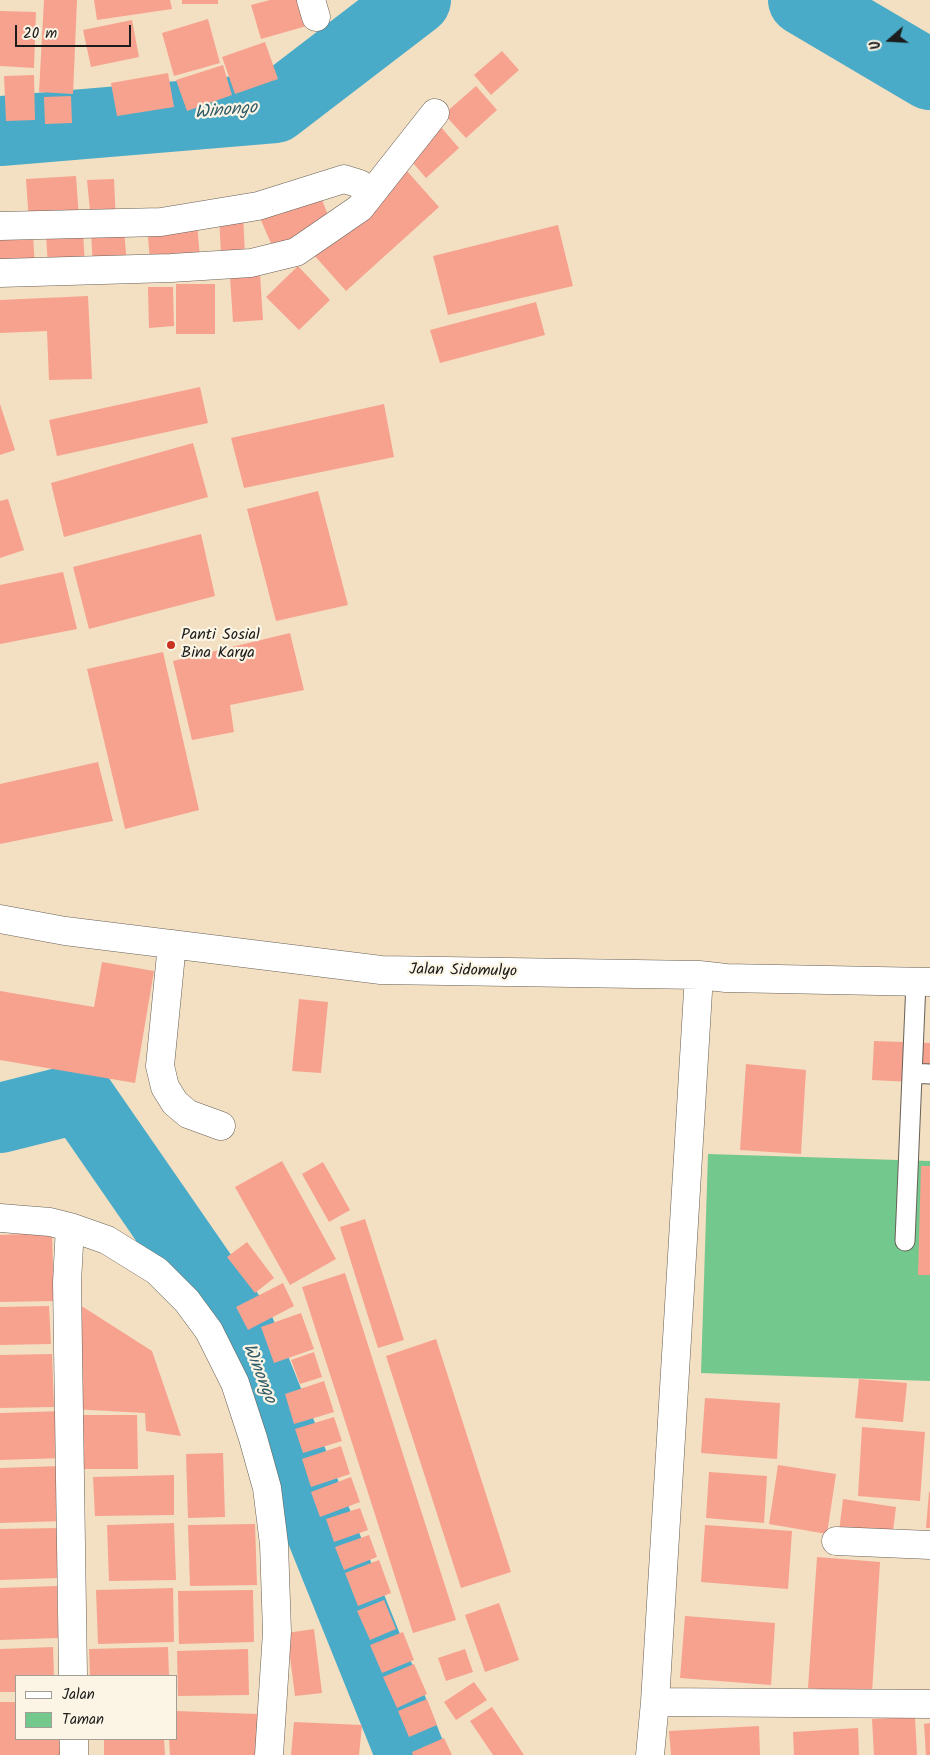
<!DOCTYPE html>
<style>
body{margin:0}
#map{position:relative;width:930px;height:1755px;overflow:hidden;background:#f3dfc2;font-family:Kalam,sans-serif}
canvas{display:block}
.legend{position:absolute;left:15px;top:1675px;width:162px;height:65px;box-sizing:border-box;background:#fcf5e5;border:1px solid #a29e95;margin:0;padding:6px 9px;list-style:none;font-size:15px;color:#1c1c1c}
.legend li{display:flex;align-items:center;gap:10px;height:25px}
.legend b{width:25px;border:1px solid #a29e95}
.north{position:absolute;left:865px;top:15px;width:50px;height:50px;-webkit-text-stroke:4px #fcf5e5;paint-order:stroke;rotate:251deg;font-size:14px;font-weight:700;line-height:20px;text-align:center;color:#1c1c1c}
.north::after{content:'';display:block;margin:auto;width:18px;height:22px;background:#1c1c1c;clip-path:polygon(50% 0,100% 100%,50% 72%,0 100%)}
.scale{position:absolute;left:15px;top:25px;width:116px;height:22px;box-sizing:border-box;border:2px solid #1c1c1c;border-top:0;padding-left:6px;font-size:15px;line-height:18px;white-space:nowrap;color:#1c1c1c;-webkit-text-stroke:4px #fcf5e5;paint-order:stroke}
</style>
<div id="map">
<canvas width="930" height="1755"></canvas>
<ul class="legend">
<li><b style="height:6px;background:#fff"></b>Jalan</li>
<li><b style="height:14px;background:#73c98d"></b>Taman</li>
</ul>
<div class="north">U</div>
<div class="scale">20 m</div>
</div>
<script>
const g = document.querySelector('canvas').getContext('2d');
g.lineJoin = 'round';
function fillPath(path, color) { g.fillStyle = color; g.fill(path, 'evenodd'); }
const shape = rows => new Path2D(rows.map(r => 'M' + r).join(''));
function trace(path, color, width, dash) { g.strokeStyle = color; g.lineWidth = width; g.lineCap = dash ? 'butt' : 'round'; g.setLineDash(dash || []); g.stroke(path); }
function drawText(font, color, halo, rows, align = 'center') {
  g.font = font + ' Kalam,sans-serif'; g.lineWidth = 4.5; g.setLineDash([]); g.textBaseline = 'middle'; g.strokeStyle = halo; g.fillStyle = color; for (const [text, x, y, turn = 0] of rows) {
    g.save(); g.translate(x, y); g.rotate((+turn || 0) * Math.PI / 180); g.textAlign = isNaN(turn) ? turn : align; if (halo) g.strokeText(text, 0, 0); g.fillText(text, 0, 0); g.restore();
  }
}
const green = shape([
 [708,1154,930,1161,930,1381,701,1373]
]);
const river = shape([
 [803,0,930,75],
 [0,131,275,108,416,0],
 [0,1118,80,1098,239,1328,411,1755]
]);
const building = shape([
 [44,0,77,0,73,94,39,92],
 [94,0,170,0,172,9,97,20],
 [182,0,218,0,218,4,182,4],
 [270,0,303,0,310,25,261,39,251,5],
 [0,11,36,12,34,68,0,66],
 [208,19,220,63,174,76,162,33],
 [132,20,139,57,91,67,83,30],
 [265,42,278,79,235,94,222,57],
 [502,51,519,70,491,95,474,75],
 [223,65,232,95,187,111,176,80],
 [168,73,174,107,117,116,111,83],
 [34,75,35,120,6,121,4,76],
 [476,86,497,110,466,138,444,114],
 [71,96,72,123,45,124,44,97],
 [440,126,459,148,426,178,407,156],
 [407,171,439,207,346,291,314,255],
 [76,176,79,219,29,222,26,179],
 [114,179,116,221,91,221,87,180],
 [319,192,331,223,273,248,260,218],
 [243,214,245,254,221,255,219,215],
 [197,222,200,259,150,262,147,225],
 [558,225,573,286,448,315,433,256],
 [124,230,127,265,93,267,91,232],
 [83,232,85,265,48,267,46,234],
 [33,234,35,268,0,269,0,236],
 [298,266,330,300,299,330,266,297],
 [260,274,263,320,233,322,230,277],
 [176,284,215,284,215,334,176,334],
 [148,287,173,287,174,326,149,328],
 [88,296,92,379,49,380,47,331,0,333,0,300],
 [536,302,545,335,440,363,430,330],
 [200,387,208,423,57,456,49,420],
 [0,404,15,450,0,455],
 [384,404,394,457,244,488,231,438],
 [193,443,208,497,64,537,51,483],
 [318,491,348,605,276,621,247,509],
 [8,499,24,550,0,558,0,501],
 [201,534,215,596,89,629,73,567],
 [63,572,77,629,0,644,0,585],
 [290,633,304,690,230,705,234,732,192,740,173,661],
 [163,652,199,810,125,829,87,669],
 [98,762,113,821,0,844,0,784],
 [102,962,154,971,135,1083,0,1060,0,991,94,1007],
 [299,999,328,1002,321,1073,292,1071],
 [874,1041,930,1043,930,1083,872,1080],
 [746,1064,806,1070,801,1154,740,1150],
 [282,1161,336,1259,290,1285,235,1187],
 [323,1162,350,1210,329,1222,302,1174],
 [921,1166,930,1166,930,1275,918,1275],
 [365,1219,404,1340,378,1348,340,1227],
 [52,1233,54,1301,0,1302,0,1235],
 [247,1242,274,1278,255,1293,227,1257],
 [345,1273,456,1620,413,1633,302,1287],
 [283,1283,294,1306,248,1330,236,1307],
 [69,1298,152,1351,181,1436,146,1431,145,1413,72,1409],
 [49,1306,51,1344,0,1345,0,1307],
 [301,1313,314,1349,274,1363,261,1327],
 [436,1339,511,1572,461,1588,386,1356],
 [314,1352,322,1377,300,1384,291,1360],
 [52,1354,54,1407,0,1408,0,1355],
 [859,1379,907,1383,903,1422,855,1418],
 [324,1381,334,1412,294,1424,285,1394],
 [705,1398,780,1403,777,1459,701,1453],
 [64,1411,65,1458,0,1460,0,1413],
 [75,1415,137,1415,138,1469,75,1469],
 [334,1417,342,1441,303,1453,295,1429],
 [862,1427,925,1432,920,1501,858,1496],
 [341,1446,350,1474,311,1487,302,1459],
 [223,1453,225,1517,188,1518,186,1454],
 [778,1465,836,1474,827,1534,769,1524],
 [62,1466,64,1521,0,1523,0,1468],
 [709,1472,767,1476,764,1523,706,1518],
 [174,1475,174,1515,95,1516,93,1477],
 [351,1477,360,1502,320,1517,311,1492],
 [929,1492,930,1492,930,1528,926,1528],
 [843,1499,896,1507,892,1539,839,1532],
 [360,1508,368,1530,334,1542,326,1519],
 [174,1523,176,1580,109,1581,107,1525],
 [255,1524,257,1585,190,1586,188,1525],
 [705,1525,792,1531,788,1589,701,1582],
 [59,1528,60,1578,0,1580,0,1529],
 [369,1535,377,1557,344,1570,335,1547],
 [817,1557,880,1562,872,1693,808,1688],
 [379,1560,391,1593,358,1606,345,1573],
 [57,1586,58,1638,0,1640,0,1588],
 [173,1588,174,1642,98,1644,96,1590],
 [253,1590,254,1642,179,1644,178,1591],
 [384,1600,396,1629,370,1640,357,1611],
 [499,1603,519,1660,485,1672,465,1615],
 [685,1616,775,1623,771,1685,680,1678],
 [314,1629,322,1693,295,1696,287,1633],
 [403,1632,414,1660,382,1673,370,1645],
 [53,1647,54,1676,16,1676,16,1692,0,1692,0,1649],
 [168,1647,169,1676,90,1676,89,1649],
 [248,1649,249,1695,178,1696,177,1651],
 [465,1649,473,1672,446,1681,438,1658],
 [414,1664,427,1694,397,1708,383,1677],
 [474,1682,487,1700,456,1720,444,1702],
 [427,1699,437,1725,409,1737,398,1711],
 [0,1702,16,1702,16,1739,59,1739,60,1755,0,1755],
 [492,1707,524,1755,493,1755,470,1721],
 [176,1711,257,1714,257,1755,170,1755,169,1739,176,1739],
 [915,1717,917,1755,874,1755,872,1719],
 [294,1722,362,1725,359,1755,291,1755],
 [930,1723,930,1755,926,1755,924,1724],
 [759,1726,760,1755,671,1755,669,1731],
 [858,1728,859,1755,794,1755,793,1732],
 [444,1738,452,1755,413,1755,412,1752],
 [104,1739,164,1739,165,1755,104,1755]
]);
const lane = shape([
 [912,1073,930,1074],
 [905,1241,916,982]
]);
const street = shape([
 [311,0,316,17],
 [0,226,161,222,258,206,344,179,360,184,370,194],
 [0,273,171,268,251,263,296,252,360,208,435,113],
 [0,919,65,931,381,970,699,975,726,978,930,982],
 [172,944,160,1066,165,1087,175,1103,188,1114,221,1126],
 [0,1218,50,1222,70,1227,107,1240,157,1271,187,1301,209,1331,235,1383,253,1438,267,1488,274,1544,277,1632,269,1755],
 [70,1227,67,1282,73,1676],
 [836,1541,930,1545],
 [655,1702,930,1704],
 [74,1739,74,1755],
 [650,1755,655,1702,699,975]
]);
const markers = [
 [171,645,5,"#c8321e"]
];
const poiNames = [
 ["Panti Sosial",181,636],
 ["Bina Karya",181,654]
];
const streetNames = [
 ["Jalan Sidomulyo",463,972,1]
];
const waterNames = [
 ["Winongo",226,112,-5],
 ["Winongo",258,1374,68]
];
fillPath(green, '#73c98d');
trace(river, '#49abc8', 70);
fillPath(building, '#f7a28f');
trace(lane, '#676056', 21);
trace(street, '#676056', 29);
trace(lane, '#fff', 19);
trace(street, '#fff', 28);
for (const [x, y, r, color] of markers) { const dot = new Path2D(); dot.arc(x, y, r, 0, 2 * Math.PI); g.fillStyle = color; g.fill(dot); trace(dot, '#fcf5e5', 2); }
drawText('16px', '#1c1c1c', '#fcf5e5', poiNames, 'left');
drawText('16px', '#1c1c1c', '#fcf5e5', streetNames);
drawText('italic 18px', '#305c69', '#fcf5e5', waterNames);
</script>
